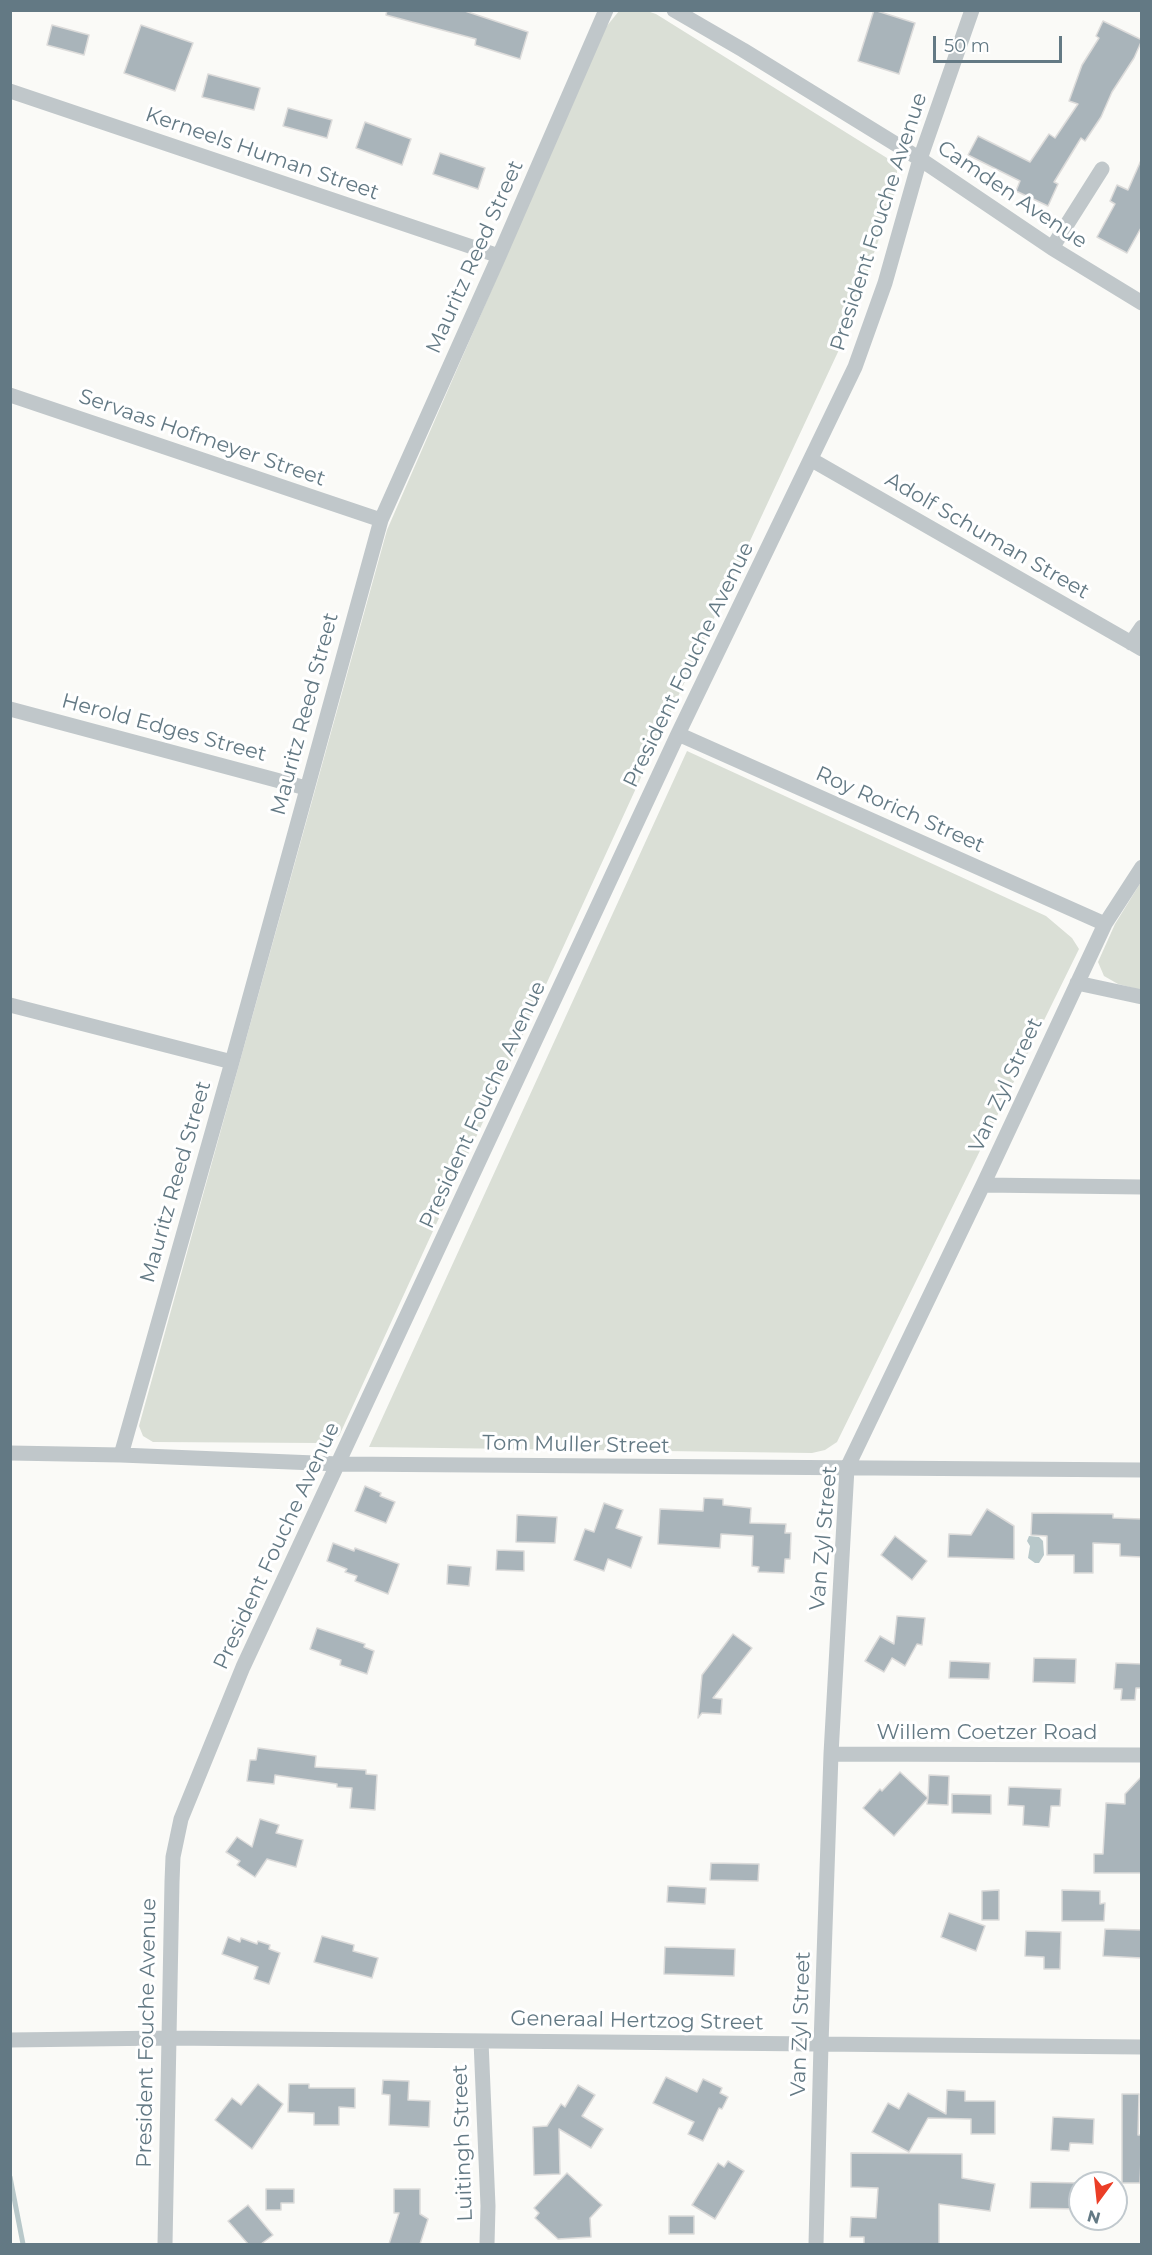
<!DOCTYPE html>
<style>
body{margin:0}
#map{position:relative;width:1152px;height:2255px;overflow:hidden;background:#fafaf7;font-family:Montserrat,sans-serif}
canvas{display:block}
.frame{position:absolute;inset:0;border:12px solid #637984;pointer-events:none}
.north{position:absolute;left:1068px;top:2171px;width:60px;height:60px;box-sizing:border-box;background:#fff;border:2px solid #c1c9ce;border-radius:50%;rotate:195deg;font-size:16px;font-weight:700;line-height:24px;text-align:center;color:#637984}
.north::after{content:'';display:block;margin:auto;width:21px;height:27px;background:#eb3e27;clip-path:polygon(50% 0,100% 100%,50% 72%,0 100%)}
.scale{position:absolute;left:933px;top:36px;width:129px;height:27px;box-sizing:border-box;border:3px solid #637984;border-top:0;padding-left:8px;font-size:18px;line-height:21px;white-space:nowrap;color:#637984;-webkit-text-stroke:4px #fff;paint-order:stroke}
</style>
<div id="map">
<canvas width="1152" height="2255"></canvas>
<div class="frame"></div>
<div class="north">N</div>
<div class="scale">50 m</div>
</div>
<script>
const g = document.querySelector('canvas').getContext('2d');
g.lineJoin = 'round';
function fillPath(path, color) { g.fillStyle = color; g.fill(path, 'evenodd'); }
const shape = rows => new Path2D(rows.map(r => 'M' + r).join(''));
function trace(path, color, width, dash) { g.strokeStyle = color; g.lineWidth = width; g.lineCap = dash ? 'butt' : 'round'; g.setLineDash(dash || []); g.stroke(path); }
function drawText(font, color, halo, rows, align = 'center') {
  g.font = font + ' Montserrat,sans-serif'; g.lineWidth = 6; g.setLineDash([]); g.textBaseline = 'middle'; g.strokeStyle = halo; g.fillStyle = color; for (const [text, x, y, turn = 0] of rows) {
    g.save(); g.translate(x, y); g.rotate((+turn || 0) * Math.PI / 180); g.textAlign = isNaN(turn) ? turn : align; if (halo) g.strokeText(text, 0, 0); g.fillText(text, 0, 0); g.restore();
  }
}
const green = shape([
 [619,11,647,11,656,14,887,158,897,170,897,187,844,339,709,629,339,1436,321,1443,153,1442,143,1436,139,1426,387,530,606,27],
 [687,751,1046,916,1072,938,1079,949,837,1442,825,1450,812,1453,369,1447],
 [1141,882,1141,989,1137,989,1118,984,1104,976,1098,962,1115,924]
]);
const water = shape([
 [1029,1536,1039,1537,1043,1541,1044,1555,1039,1563,1035,1563,1028,1558,1030,1546,1027,1541]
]);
const stream = shape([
 [10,2177,23,2244]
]);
const building = shape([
 [387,10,462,10,528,32,520,59,475,45,476,39,386,15,387,10],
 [874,10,915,23,899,74,858,61,874,10],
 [1103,21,1142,40,1134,58,1112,92,1101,117,1085,141,1081,138,1054,182,1058,184,1048,206,1016,191,1020,181,968,155,978,136,1030,162,1049,134,1055,138,1078,104,1069,101,1082,65,1099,38,1096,36,1103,21],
 [52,25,89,35,84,55,47,45,52,25],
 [141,25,193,43,175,91,124,73,141,25],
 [208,74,260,88,254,110,202,97,208,74],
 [288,108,332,120,327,138,283,126,288,108],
 [365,122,411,139,402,165,356,148,365,122],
 [440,153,485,168,478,189,433,174,440,153],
 [1142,158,1142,226,1127,253,1097,237,1115,204,1110,201,1117,185,1128,190,1142,158],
 [365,1486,381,1493,380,1496,395,1502,386,1523,355,1511,365,1486],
 [704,1498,723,1499,723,1505,751,1508,750,1523,786,1524,785,1533,791,1533,790,1559,785,1559,784,1573,758,1572,759,1567,752,1566,753,1536,721,1534,720,1548,658,1544,660,1509,703,1511,704,1498],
 [604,1503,623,1510,616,1528,642,1537,631,1568,608,1559,604,1571,574,1560,585,1529,594,1532,604,1503],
 [987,1509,1014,1526,1014,1559,948,1557,949,1534,971,1535,987,1509],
 [1032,1513,1113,1514,1113,1518,1142,1519,1142,1557,1120,1556,1120,1544,1093,1543,1093,1573,1074,1573,1074,1555,1047,1555,1047,1536,1031,1535,1032,1513],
 [517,1515,557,1517,555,1543,516,1542,517,1515],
 [895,1536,927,1561,912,1580,881,1555,895,1536],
 [333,1543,354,1551,355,1548,399,1564,388,1594,355,1581,357,1576,345,1572,347,1569,327,1561,333,1543],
 [497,1550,524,1551,524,1571,496,1570,497,1550],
 [448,1565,471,1567,469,1586,447,1584,448,1565],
 [897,1616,925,1618,922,1645,917,1644,905,1666,892,1658,884,1672,865,1661,880,1636,894,1644,897,1616],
 [317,1628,365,1644,364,1647,374,1651,367,1674,340,1665,341,1660,310,1649,317,1628],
 [733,1634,752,1648,713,1698,722,1699,721,1714,702,1713,698,1718,702,1675,733,1634],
 [1034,1658,1076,1659,1075,1683,1033,1682,1034,1658],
 [950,1661,990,1663,989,1679,949,1678,950,1661],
 [1116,1663,1142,1664,1142,1688,1136,1688,1135,1700,1121,1700,1122,1689,1114,1689,1116,1663],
 [258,1748,316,1756,315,1767,366,1770,366,1774,377,1775,375,1810,350,1808,352,1788,337,1787,337,1784,275,1775,274,1784,247,1781,250,1760,256,1760,258,1748],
 [900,1772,928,1798,929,1775,949,1776,948,1805,927,1804,928,1798,894,1836,863,1808,880,1789,882,1791,900,1772],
 [1142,1776,1142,1873,1094,1873,1094,1854,1103,1854,1106,1803,1125,1804,1125,1794,1142,1776],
 [1009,1787,1061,1789,1060,1806,1051,1806,1049,1827,1023,1825,1024,1806,1008,1805,1009,1787],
 [952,1794,991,1795,991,1814,952,1813,952,1794],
 [260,1819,279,1825,276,1833,303,1840,296,1867,267,1859,255,1877,237,1865,240,1861,226,1852,237,1837,252,1847,260,1819],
 [711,1863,759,1864,758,1881,710,1880,711,1863],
 [668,1886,706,1888,705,1904,667,1902,668,1886],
 [999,1890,999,1920,982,1920,982,1891,999,1890],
 [1062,1890,1100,1891,1100,1904,1105,1903,1104,1921,1062,1921,1062,1890],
 [949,1913,985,1926,976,1951,941,1937,949,1913],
 [1105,1929,1142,1930,1142,1958,1103,1956,1105,1929],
 [1026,1931,1061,1932,1060,1969,1044,1969,1044,1957,1025,1956,1026,1931],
 [322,1936,354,1945,353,1951,378,1958,372,1978,314,1962,322,1936],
 [228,1937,240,1942,241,1938,257,1944,258,1941,270,1945,269,1949,280,1953,269,1984,254,1979,258,1967,222,1954,228,1937],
 [665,1947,735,1949,734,1976,664,1974,665,1947],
 [666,2077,697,2092,703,2079,722,2088,720,2093,728,2097,722,2109,719,2108,703,2141,688,2134,694,2122,653,2103,666,2077],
 [383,2080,409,2081,408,2100,430,2101,429,2127,389,2125,390,2095,382,2094,383,2080],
 [258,2084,283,2104,252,2149,215,2120,232,2098,241,2105,258,2084],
 [289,2084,309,2084,309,2088,355,2088,355,2108,339,2107,339,2125,314,2125,314,2113,288,2112,289,2084],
 [578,2085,595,2095,582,2116,603,2129,591,2148,559,2129,560,2174,534,2175,533,2127,547,2126,561,2104,565,2107,578,2085],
 [947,2090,965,2091,965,2101,995,2101,995,2134,971,2134,971,2119,928,2118,909,2152,872,2132,888,2103,899,2109,908,2093,946,2114,947,2090],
 [1122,2094,1139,2094,1138,2135,1142,2135,1140,2183,1122,2183,1122,2094],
 [1053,2117,1094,2119,1093,2144,1070,2143,1069,2151,1051,2150,1053,2117],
 [851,2153,962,2154,962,2178,995,2184,990,2211,939,2204,939,2244,864,2244,864,2237,850,2237,851,2217,876,2218,878,2188,851,2187,851,2153],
 [728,2161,744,2171,715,2219,692,2205,718,2163,724,2167,728,2161],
 [567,2173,602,2205,590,2218,591,2237,558,2239,535,2218,539,2213,534,2208,567,2173],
 [1031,2182,1080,2183,1080,2209,1030,2208,1031,2182],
 [266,2189,294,2189,294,2203,281,2203,281,2210,266,2210,266,2189],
 [394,2189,420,2189,420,2214,428,2219,420,2244,389,2244,399,2213,394,2213,394,2189],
 [248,2205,273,2235,261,2244,248,2244,228,2221,248,2205],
 [669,2216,694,2216,694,2234,669,2234,669,2216]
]);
const street = shape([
 [674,10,743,50,920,159,1052,248,1142,303],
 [10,91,499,256],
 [1052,248,1102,169],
 [10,395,381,520],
 [812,460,1142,649],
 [1131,643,1142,627],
 [10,709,306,788],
 [678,734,1105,924],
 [1077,983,1142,997],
 [10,1005,232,1062],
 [983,1185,1142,1187],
 [10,1453,121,1455,339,1464,1142,1470],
 [121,1455,232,1062,381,520,499,256,606,10],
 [831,1754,1142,1755],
 [10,2040,167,2038,1142,2047],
 [481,2041,488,2206,487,2244],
 [165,2244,172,1882,173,1857,181,1819,243,1667,678,734,855,367,885,283,920,159,972,10],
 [816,2244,821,2044,831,1754,847,1468,983,1185,1105,924,1142,867]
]);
const streetNames = [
 ["Kerneels Human Street",262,154,19],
 ["Camden Avenue",1012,195,34],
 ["President Fouche Avenue",879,222,-72],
 ["Mauritz Reed Street",475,257,-66],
 ["Servaas Hofmeyer Street",202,438,19],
 ["Adolf Schuman Street",987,536,30],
 ["President Fouche Avenue",689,665,-64],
 ["Mauritz Reed Street",305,714,-75],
 ["Herold Edges Street",164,728,15],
 ["Roy Rorich Street",900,810,24],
 ["Van Zyl Street",1006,1085,-65],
 ["President Fouche Avenue",483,1105,-65],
 ["Mauritz Reed Street",176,1182,-74],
 ["Tom Muller Street",576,1445,1],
 ["Van Zyl Street",824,1538,-85],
 ["President Fouche Avenue",277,1546,-65],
 ["Willem Coetzer Road",987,1733],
 ["Generaal Hertzog Street",637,2021,1],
 ["Van Zyl Street",801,2024,-88],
 ["President Fouche Avenue",147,2033,-89],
 ["Luitingh Street",463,2143,-92]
];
fillPath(green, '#dadfd6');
fillPath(water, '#b8c8ca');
trace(stream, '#b8c8ca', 5);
fillPath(building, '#a9b4ba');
trace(building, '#dcdbda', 1.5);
trace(street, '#c0c7ca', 15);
drawText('21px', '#637984', '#fff', streetNames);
</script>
